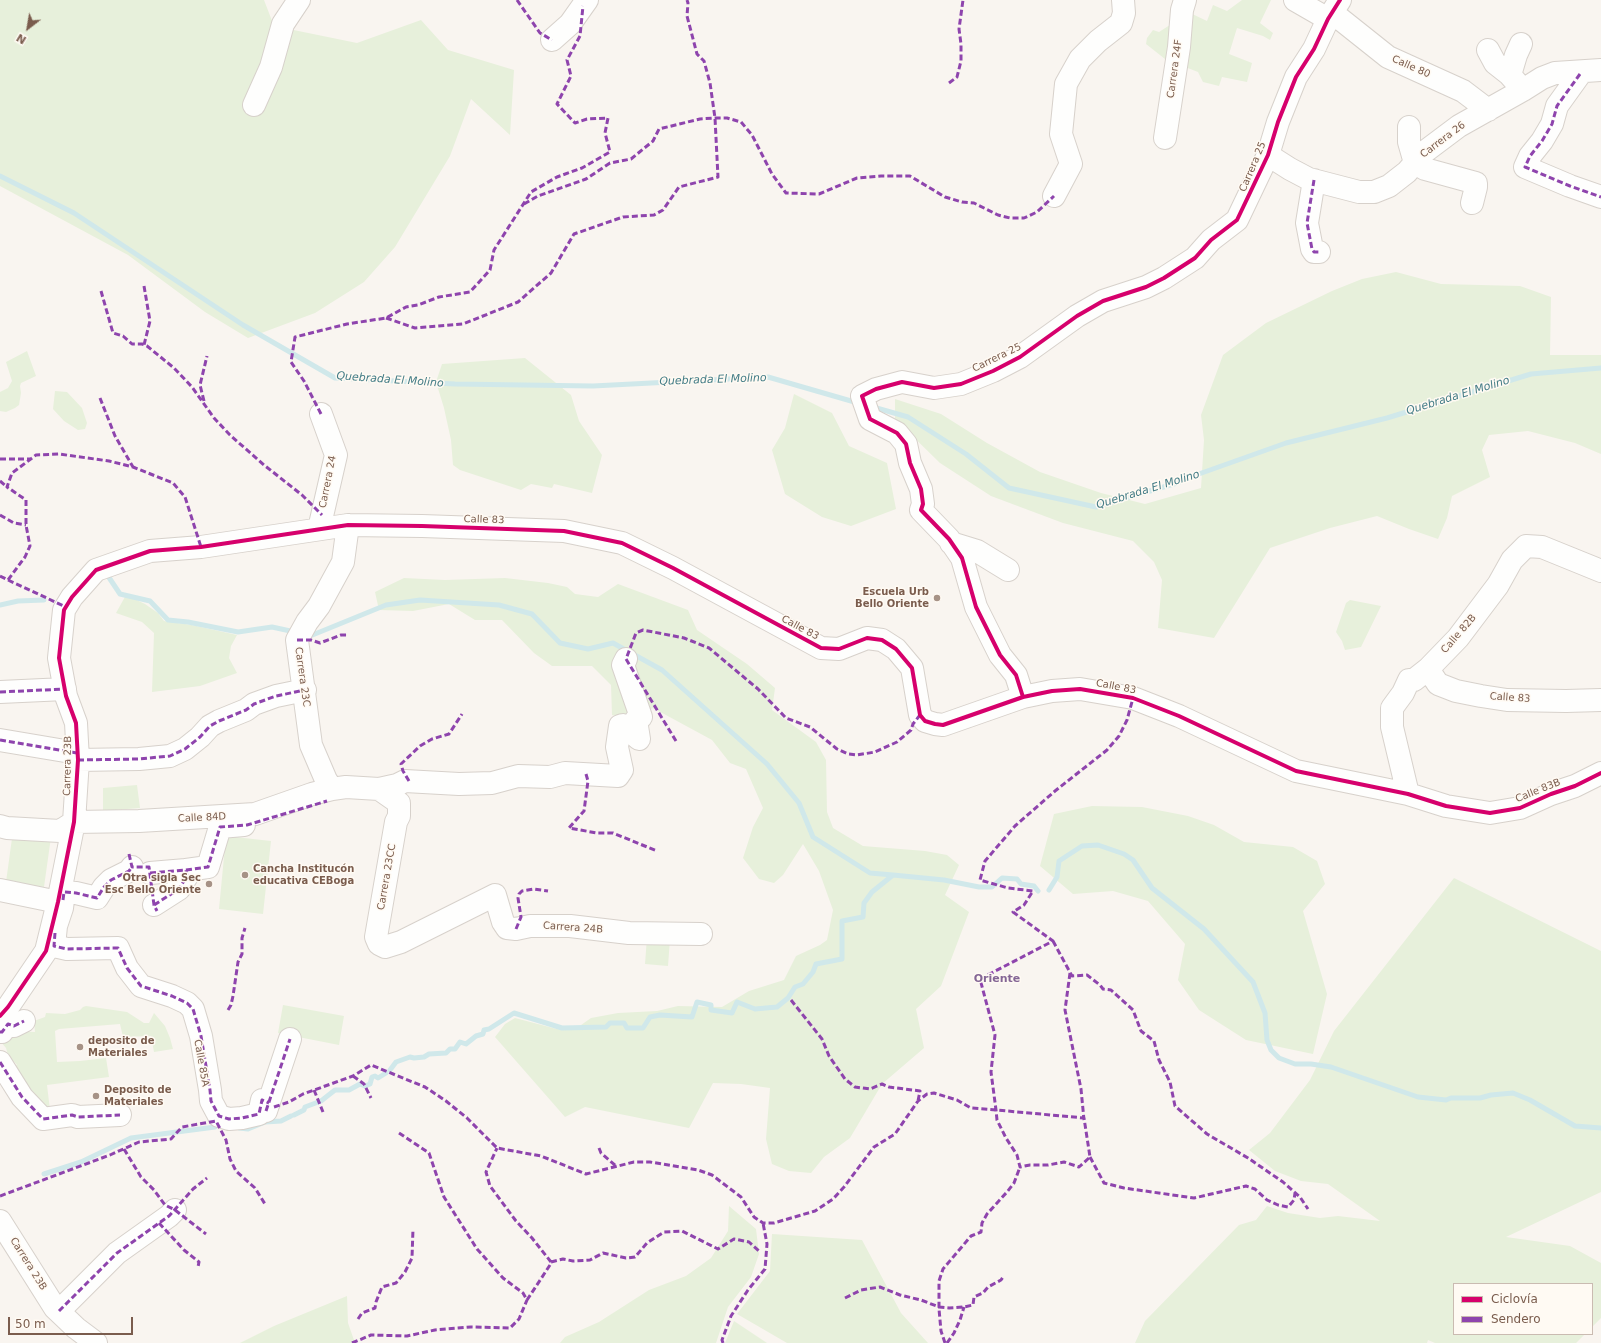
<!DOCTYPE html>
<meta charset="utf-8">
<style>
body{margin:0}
#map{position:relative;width:1601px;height:1343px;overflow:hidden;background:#f9f5f0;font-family:"DejaVu Sans",sans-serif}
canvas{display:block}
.legend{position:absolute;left:1453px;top:1283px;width:140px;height:52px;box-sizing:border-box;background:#fffaf3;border:1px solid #cabbb1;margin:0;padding:5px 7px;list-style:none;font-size:12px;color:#7a5c4d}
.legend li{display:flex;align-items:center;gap:8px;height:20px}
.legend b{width:20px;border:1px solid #cabbb1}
.north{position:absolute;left:8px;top:8px;width:40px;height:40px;-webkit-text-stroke:3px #fffaf3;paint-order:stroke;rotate:211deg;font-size:11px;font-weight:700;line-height:16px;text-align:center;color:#7a5c4d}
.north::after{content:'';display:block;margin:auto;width:14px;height:18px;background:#7a5c4d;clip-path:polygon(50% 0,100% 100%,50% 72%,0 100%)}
.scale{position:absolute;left:8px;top:1317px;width:125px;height:18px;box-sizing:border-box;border:2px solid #7a5c4d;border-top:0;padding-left:5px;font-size:12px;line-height:14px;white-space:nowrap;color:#7a5c4d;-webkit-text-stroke:3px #fffaf3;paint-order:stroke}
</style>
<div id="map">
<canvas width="1601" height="1343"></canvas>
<ul class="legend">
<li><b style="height:5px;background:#d6006c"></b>Ciclovía</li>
<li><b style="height:5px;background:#8e44ad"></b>Sendero</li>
</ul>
<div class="north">N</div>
<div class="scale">50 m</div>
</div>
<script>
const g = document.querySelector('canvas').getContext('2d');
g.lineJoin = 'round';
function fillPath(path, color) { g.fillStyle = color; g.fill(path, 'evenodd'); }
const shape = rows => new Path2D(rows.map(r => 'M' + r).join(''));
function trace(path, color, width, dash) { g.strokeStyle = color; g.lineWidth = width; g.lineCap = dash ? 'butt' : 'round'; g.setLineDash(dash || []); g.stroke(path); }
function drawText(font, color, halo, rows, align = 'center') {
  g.font = font + ' "DejaVu Sans",sans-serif'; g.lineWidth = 3; g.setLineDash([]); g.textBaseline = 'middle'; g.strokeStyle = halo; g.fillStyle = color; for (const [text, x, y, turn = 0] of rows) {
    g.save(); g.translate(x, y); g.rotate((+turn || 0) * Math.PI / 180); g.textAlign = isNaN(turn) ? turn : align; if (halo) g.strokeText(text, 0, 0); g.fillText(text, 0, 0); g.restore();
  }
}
const green = shape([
 [0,0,264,0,274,26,357,43,421,20,448,50,514,70,510,135,471,99,450,156,395,247,364,282,315,313,248,338,205,312,128,255,0,186],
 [1242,0,1271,0,1260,23,1273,33,1270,40,1263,36,1237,28,1229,54,1252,63,1247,82,1222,77,1219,86,1203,82,1198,72,1180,65,1188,12,1207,21,1213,5,1227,11],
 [1173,23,1174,62,1165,59,1146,44,1147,38,1153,30,1159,32],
 [1396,272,1441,284,1520,286,1551,297,1550,355,1601,355,1601,454,1575,443,1528,431,1489,435,1482,450,1490,477,1452,496,1447,518,1438,539,1409,529,1377,516,1330,528,1270,548,1214,638,1158,628,1162,580,1154,562,1133,541,1063,523,991,496,940,463,895,419,895,399,941,414,987,443,1040,472,1101,493,1145,504,1201,488,1204,440,1201,415,1223,355,1266,323,1332,291,1362,279],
 [27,351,36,376,21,383,20,386,21,393,19,405,15,408,6,412,0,411,0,392,8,388,12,381,6,362],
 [525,358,571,395,579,421,602,455,592,493,554,484,552,488,531,484,521,490,460,470,453,465,451,440,444,408,436,382,442,364],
 [55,391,67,392,82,408,87,423,85,429,78,430,64,421,53,409],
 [794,394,832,413,849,446,887,463,896,509,851,526,822,517,785,494,772,450,785,428],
 [404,578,445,580,505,578,548,583,567,587,575,594,598,597,618,584,688,610,697,630,747,664,775,688,772,710,816,742,826,760,827,812,833,828,863,846,925,851,947,855,959,865,945,895,969,912,941,986,916,1009,924,1048,882,1084,850,1138,824,1157,811,1173,789,1171,772,1164,766,1139,770,1088,741,1084,713,1083,689,1128,585,1107,565,1117,495,1037,505,1024,515,1018,557,1029,574,1030,591,1018,618,1013,657,1011,678,1006,722,1007,749,991,784,980,796,956,820,945,827,940,833,910,819,871,803,844,783,875,774,883,759,879,743,858,753,827,763,808,746,769,730,763,712,740,653,708,629,719,612,715,611,685,592,666,552,666,534,653,502,620,475,620,449,604,413,611,379,610,375,592],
 [126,595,145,604,158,613,164,621,192,625,237,635,231,646,229,658,237,673,200,686,152,692,154,633,142,622,116,613],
 [1350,600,1381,606,1361,647,1345,650,1342,641,1336,632,1346,603],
 [137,785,140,808,103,811,103,788],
 [1092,806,1142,807,1188,816,1214,825,1244,842,1293,847,1317,861,1325,884,1303,911,1327,994,1313,1054,1246,1040,1199,1010,1178,980,1185,944,1148,901,1113,891,1073,894,1040,866,1054,814],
 [13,831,51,837,44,887,6,882],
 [226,836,271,841,263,914,219,909],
 [1454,878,1601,951,1601,1192,1506,1237,1570,1246,1601,1263,1601,1318,1592,1327,1592,1284,1454,1284,1454,1334,1585,1334,1576,1343,1435,1343,1428,1340,1427,1343,1135,1343,1145,1321,1239,1225,1256,1220,1267,1206,1288,1213,1320,1218,1338,1216,1380,1221,1328,1184,1301,1181,1275,1171,1249,1150,1270,1133,1310,1080,1334,1031],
 [647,937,670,939,668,966,645,964],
 [283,1005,344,1016,339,1045,278,1033],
 [86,1006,127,1012,144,1023,149,1023,154,1013,165,1026,170,1038,173,1049,154,1052,151,1036,123,1037,120,1024,59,1029,55,1031,57,1062,80,1061,106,1058,109,1077,47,1085,50,1110,43,1116,8,1069,17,1065,8,1055,6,1048,0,1041,8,1031,35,1032,34,1021,45,1017,46,1013,65,1014,80,1010,83,1007],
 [729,1206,756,1229,759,1254,751,1277,728,1307,716,1343,560,1343,565,1337,599,1322,649,1290,686,1276,711,1258,728,1231],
 [772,1234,862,1240,901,1313,928,1343,787,1343,737,1314,770,1271],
 [347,1296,348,1323,355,1343,240,1343,274,1326],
 [734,1321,767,1343,725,1343]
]);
const stream = shape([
 [0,176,74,213,243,325,335,378,455,384,593,386,768,377,858,403],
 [873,407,908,417,966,454,1009,488,1096,507,1177,483,1196,475,1286,443,1387,418,1531,374,1601,368],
 [106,573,120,594,150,601,168,620,188,622,238,632,272,627,295,632],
 [0,605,18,601,44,600],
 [307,635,310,636,386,605,420,600,499,605,532,614,560,643,588,649,613,643,662,670,767,764,799,803,813,837,870,873,893,875],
 [1049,890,1057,877,1059,861,1082,846,1098,845,1124,854,1133,860,1152,888,1204,929,1253,982,1265,1013,1267,1040,1271,1050,1279,1058,1295,1064,1311,1064,1331,1067,1418,1097,1446,1100,1451,1098,1480,1098,1491,1095,1513,1093,1530,1100,1575,1126,1601,1128],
 [390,1070,396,1062,410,1057,414,1058,424,1057,429,1054,446,1053,450,1049,455,1049,460,1042,466,1044,476,1036,483,1034,484,1030,489,1029,514,1013,562,1028,606,1027,610,1023,624,1023,627,1028,643,1028,650,1017,660,1015,692,1017,697,1002,711,1005,711,1010,732,1013,737,1002,755,1009,777,1007,788,998,795,987,803,984,813,972,816,964,842,959,842,921,863,917,864,903,872,892,893,875,944,880,979,887,992,887,1002,878,1017,879,1021,884,1034,886,1038,891],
 [294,1115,304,1110,305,1107,321,1101,335,1090,349,1090,360,1084,365,1086,370,1084,372,1077,375,1076,378,1078,386,1073],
 [239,1128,248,1129,265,1122,281,1121,291,1116],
 [44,1174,81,1162,131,1138,215,1127]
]);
const minor = shape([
 [1295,0,1328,19,1339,18,1388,57,1463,91,1488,110],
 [552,40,570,24,587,0],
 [1488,50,1495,63,1509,74,1523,90],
 [1580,74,1557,106,1552,124,1542,141,1530,156,1525,167,1570,186,1601,197],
 [1510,75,1516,55,1521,44],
 [254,105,271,67,283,24,299,0],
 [1409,127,1409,142,1415,163,1425,169,1476,183,1476,187,1472,203],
 [1165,138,1179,47,1182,10,1185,0],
 [1268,155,1290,169,1309,179,1359,192,1374,192,1389,186,1407,172,1423,153,1459,126,1523,90,1542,78,1555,73,1601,70],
 [1314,180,1307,223,1312,249,1314,252,1319,252],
 [1054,196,1071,164,1061,134,1066,84,1080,59,1098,41,1121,23,1124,13,1123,0],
 [319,529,336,455,321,414],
 [951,543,977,551,1008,570],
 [1428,669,1438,684,1456,691,1481,696,1507,700,1566,701,1601,700],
 [0,692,65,689],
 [1023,697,1016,675,1000,655,976,607,962,558,949,539,921,510,923,504,921,489,910,463,906,444,897,433,870,419,862,396,876,389,902,382,934,388,961,384,993,371,1020,357,1077,316,1103,301,1146,287,1164,278,1195,258,1211,240,1237,220,1268,155,1278,122,1296,77,1314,49,1328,19,1340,0],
 [0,740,77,753],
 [78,760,139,759,170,756,185,749,200,737,210,726,219,721,246,710,254,704,276,696,305,690],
 [332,789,326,780,311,745,297,640,307,622,319,606,343,562,348,525],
 [379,789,397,785,405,781,459,784,492,783,518,776,550,777,565,773,618,776,622,770,617,747,620,726,623,725,639,739,636,720,641,717,623,665,626,659],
 [1408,794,1392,727,1392,708,1403,693,1409,680,1414,680,1428,669,1458,638,1498,585,1512,560,1526,546,1542,547,1601,571],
 [0,826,7,828,60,831,74,822,139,821,255,814,312,794,332,789,346,787,379,789,399,803,399,816,396,822,376,937,379,944,385,947,401,942,495,895,503,922,507,928,516,929,530,926,570,926,629,933,701,934],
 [132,867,129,871,111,880,104,887,97,898,76,893,64,892,62,908,56,926,54,946,67,949,118,948,127,968,141,986,172,996,187,1003,193,1009,201,1036,210,1090,211,1101,219,1116,229,1119,242,1118,259,1114,262,1100,269,1103],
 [186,870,208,867,220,827,244,825],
 [150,873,186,870,187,876,179,889,154,905],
 [0,890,58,902],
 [0,1016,8,1007,46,951,58,902,74,822,78,760,76,723,66,696,59,658,64,610,72,597,96,570,150,551,201,547,348,525,422,526,564,531,622,543,673,568,821,648,839,649,867,638,882,640,896,649,912,668,920,715,925,721,935,724,943,725,1023,697,1052,691,1080,689,1133,698,1179,716,1296,771,1408,794,1446,806,1490,813,1520,808,1551,794,1575,786,1601,773],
 [0,1032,2,1032,8,1024,14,1026,24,1021],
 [0,1062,22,1097,43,1119,72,1115,78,1117,120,1115],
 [266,1111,290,1039],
 [0,1221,55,1308,76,1328,96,1343],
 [59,1311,117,1253,169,1216,175,1210]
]);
const quiet = shape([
 [517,0,540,33,552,40],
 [1580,74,1557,106,1552,124,1542,141,1530,156,1525,167,1570,186,1601,197],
 [949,83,957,77,961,61,961,44,959,29,963,0],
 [1314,180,1307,223,1312,249,1314,252,1319,252],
 [524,204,538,196,586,179,610,163,631,159,653,141,659,129,700,119,715,118,727,118,741,122,752,135,772,174,786,193,819,194,857,178,881,176,910,176,945,197,962,202,974,203,998,215,1010,218,1024,218,1037,212,1054,196],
 [144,286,150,321,144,345],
 [101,291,113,333,123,336,132,344,142,344,147,346,174,368,192,387,214,418,230,435,264,465,302,495,322,515],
 [386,318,415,328,463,324,518,302,551,273,574,234,623,217,654,215,663,210,679,187,718,177,715,118,710,83,704,61,697,54,687,16,688,3,687,0],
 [100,398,115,436,133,467],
 [204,401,200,385,207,356],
 [321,414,304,381,291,362,295,337,347,324,386,318,406,307,418,305,439,297,470,292,490,270,494,250,531,192,557,177,582,168,610,152,605,133,608,118,587,119,575,123,557,104,571,76,567,60,580,36,583,6],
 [0,459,30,459],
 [0,481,7,487],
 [0,515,14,523,26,525],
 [0,576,8,580,25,557,30,546,26,525,26,500,7,487,12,473,36,455,59,454,109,461,133,467,173,483,185,497,201,547],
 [8,580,66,607],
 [297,640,311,640,320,643,341,635,347,635],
 [0,692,65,689],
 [0,740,77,753],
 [676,741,626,659,636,633,643,630,684,638,709,648,758,689,786,718,810,727,837,749,848,754,857,755,875,752,897,742,911,730,913,724,920,715],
 [78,760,139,759,170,756,185,749,200,737,210,726,219,721,246,710,254,704,276,696,305,690],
 [586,774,588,781,584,811,569,828,597,833,613,833,657,851],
 [409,781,403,771,401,764,420,746,432,739,449,734,462,714],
 [129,854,132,867,149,867,154,905,157,911],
 [186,870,208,867,220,827,247,825,327,801],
 [150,873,186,870,187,876,179,889,154,905],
 [63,900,64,892,76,893,97,898,104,887,111,880,129,871,132,867],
 [516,929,521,917,518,898,519,894,522,891,534,889,548,891],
 [55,933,54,946,67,949,118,948,127,968,141,986,172,996,187,1003,193,1009,201,1036,210,1090,211,1101,219,1116,229,1119,242,1118,259,1114,262,1100,269,1103],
 [1053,941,1072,976,1087,975,1100,985,1103,989,1111,990,1133,1010,1141,1031,1154,1041,1159,1060,1170,1082,1175,1106,1207,1134,1248,1158,1283,1182,1300,1197,1308,1209],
 [1070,973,1065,1010,1081,1089,1084,1120],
 [791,1000,822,1039,829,1056,845,1079,855,1087,870,1089,882,1084,889,1087,920,1091,918,1101],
 [228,1010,231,1005,233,996,238,962,242,954,242,938,245,928],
 [0,1032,2,1032,8,1024,14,1026,24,1021],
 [0,1062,22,1097,43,1119,72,1115,78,1117,120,1115],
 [353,1076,364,1084,371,1098],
 [314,1090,323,1112],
 [274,1107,289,1102,303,1094,353,1076,371,1065,425,1087,446,1101,467,1118,497,1148,541,1156,586,1174,634,1162,650,1162,698,1170,712,1175,741,1197,754,1217,763,1223,774,1223,815,1211,833,1199,844,1187,874,1147,895,1134,918,1101,927,1094,934,1093,957,1100,971,1108,996,1110,1084,1118,1090,1157,1079,1167,1064,1162,1048,1165,1030,1165,1020,1167,1017,1155,1006,1138,997,1120,996,1110,991,1072,995,1035,980,979,1053,941,1013,912,1024,905,1033,891,1008,888,980,880,985,861,1015,826,1055,791,1107,750,1119,736,1127,720,1133,698],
 [266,1111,290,1039],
 [399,1133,429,1153,444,1197,477,1249,503,1278,523,1293,527,1300,550,1265,551,1262,532,1238,516,1221,490,1186,486,1172,497,1148],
 [599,1148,601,1153,616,1166],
 [124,1149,141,1177,154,1190,165,1205,175,1210,206,1234],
 [1090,1157,1104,1183,1124,1188,1194,1198,1246,1186,1255,1189,1267,1200,1278,1205,1288,1207,1294,1200,1295,1193],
 [0,1196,110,1155,139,1142,171,1139,182,1127,216,1121,226,1140,230,1159,236,1171,255,1188,265,1204],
 [159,1223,184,1250,199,1262,198,1267],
 [551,1262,563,1259,573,1261,590,1260,603,1253,626,1258,635,1257,647,1243,664,1232,682,1231,718,1249,734,1239,749,1242,760,1252],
 [845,1298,861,1290,880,1287,900,1295,921,1300,939,1307,949,1308,964,1307,973,1305,974,1297,983,1293,988,1287,1001,1280,1003,1277],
 [59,1311,117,1253,169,1216,193,1189,207,1178],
 [358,1319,362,1313,375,1308,376,1302,382,1287,396,1283,405,1272,412,1258,413,1229],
 [352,1343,371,1335,407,1336,435,1330,471,1327,510,1328,519,1319,527,1300],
 [723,1343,722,1340,731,1316,748,1290,765,1269,767,1244,763,1223],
 [945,1343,941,1331,939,1309,939,1281,943,1269,971,1236,981,1232,982,1223,987,1214,1007,1192,1014,1183,1020,1167],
 [947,1343,954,1333,960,1320,964,1307]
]);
const cycleway = shape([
 [1023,697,1016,675,1000,655,976,607,962,558,949,539,921,510,923,504,921,489,910,463,906,444,897,433,870,419,862,396,876,389,902,382,934,388,961,384,993,371,1020,357,1077,316,1103,301,1146,287,1164,278,1195,258,1211,240,1237,220,1268,155,1278,122,1296,77,1314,49,1328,19,1340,0],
 [0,1016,8,1007,46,951,58,902,74,822,78,760,76,723,66,696,59,658,64,610,72,597,96,570,150,551,201,547,348,525,422,526,564,531,622,543,673,568,821,648,839,649,867,638,882,640,896,649,912,668,920,715,925,721,935,724,943,725,1023,697,1052,691,1080,689,1133,698,1179,716,1296,771,1408,794,1446,806,1490,813,1520,808,1551,794,1575,786,1601,773]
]);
const markers = [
 [937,598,4,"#a69286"],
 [245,875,4,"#a69286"],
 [209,884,4,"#a69286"],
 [80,1047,4,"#a69286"],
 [96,1096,4,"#a69286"]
];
const streetNames = [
 ["Calle 80",1411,67,24],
 ["Carrera 24F",1175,69,-82],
 ["Carrera 26",1443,140,-37],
 ["Carrera 25",1253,167,-67],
 ["Carrera 25",997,358,-26],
 ["Carrera 24",328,482,-79],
 ["Calle 83",484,520,2],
 ["Calle 83",800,628,28],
 ["Calle 82B",1459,634,-49],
 ["Carrera 23C",302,677,82],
 ["Calle 83",1116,687,11],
 ["Calle 83",1510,698,4],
 ["Carrera 23B",68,766,-89],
 ["Calle 83B",1538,791,-22],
 ["Calle 84D",202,818,-3],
 ["Carrera 23CC",387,877,-80],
 ["Carrera 24B",573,928,4],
 ["Calle 85A",201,1063,80],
 ["Carrera 23B",28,1264,58]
];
const poiNames = [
 ["Escuela Urb",929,592,"right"],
 ["Bello Oriente",929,604,"right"],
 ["Cancha Institucón",253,869],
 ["educativa CEBoga",253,881],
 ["Otra sigla Sec",201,878,"right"],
 ["Esc Bello Oriente",201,890,"right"],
 ["deposito de",88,1041],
 ["Materiales",88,1053],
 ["Deposito de",104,1090],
 ["Materiales",104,1102]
];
const waterNames = [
 ["Quebrada El Molino",390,380,4],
 ["Quebrada El Molino",713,380,-2],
 ["Quebrada El Molino",1458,396,-17],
 ["Quebrada El Molino",1148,490,-17]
];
const neighbourhoodNames = [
 ["Oriente",997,979]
];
fillPath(green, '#e7f0db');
trace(stream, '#d0e8ea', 5);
trace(minor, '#d7d1cb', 24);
trace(minor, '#fefefd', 22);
trace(quiet, '#8e44ad', 3, [6, 3]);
trace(cycleway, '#d6006c', 4);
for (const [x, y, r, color] of markers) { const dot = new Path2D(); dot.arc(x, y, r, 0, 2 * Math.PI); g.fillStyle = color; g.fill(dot); trace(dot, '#fffaf3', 1.5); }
drawText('10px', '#7a5c4d', '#fffaf3', streetNames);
drawText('bold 10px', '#7a5c4d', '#fffaf3', poiNames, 'left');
drawText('italic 11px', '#437c86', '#fffaf3', waterNames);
drawText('bold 11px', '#846695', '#fffaf3', neighbourhoodNames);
</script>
